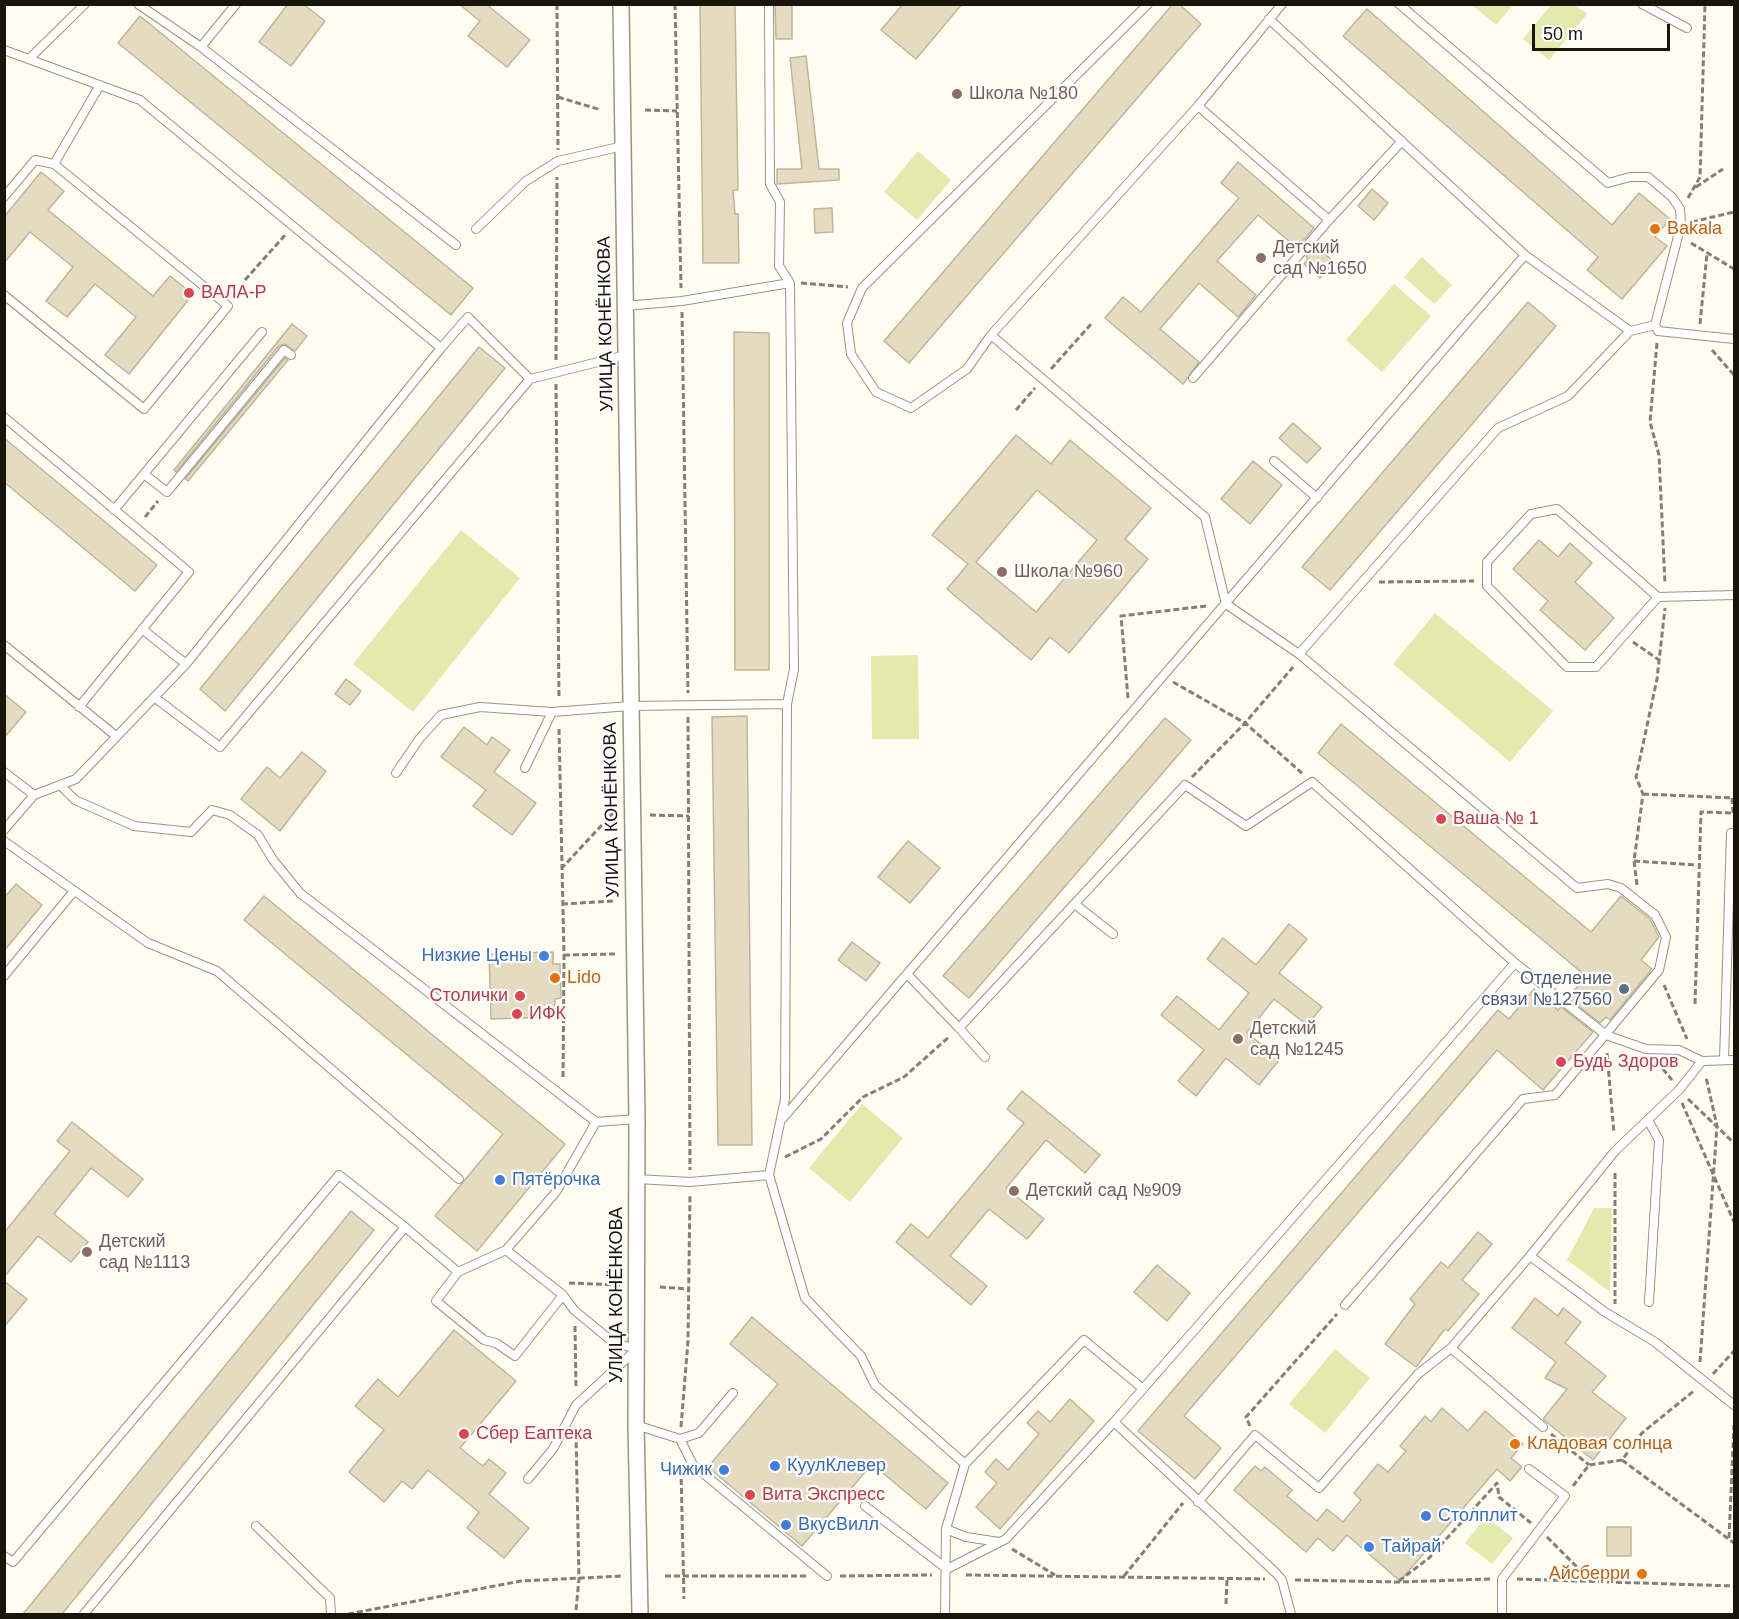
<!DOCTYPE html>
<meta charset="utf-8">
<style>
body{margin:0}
#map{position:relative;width:1739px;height:1619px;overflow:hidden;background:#fffcf1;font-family:Helvetica,sans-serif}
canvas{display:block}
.frame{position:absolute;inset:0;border:6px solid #18150b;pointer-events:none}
.scale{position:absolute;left:1532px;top:24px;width:138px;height:27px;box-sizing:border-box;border:3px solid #18150b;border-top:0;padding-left:8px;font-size:18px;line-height:21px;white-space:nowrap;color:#18150b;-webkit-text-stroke:4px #fff;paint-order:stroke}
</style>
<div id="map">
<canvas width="1739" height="1619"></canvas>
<div class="frame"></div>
<div class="scale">50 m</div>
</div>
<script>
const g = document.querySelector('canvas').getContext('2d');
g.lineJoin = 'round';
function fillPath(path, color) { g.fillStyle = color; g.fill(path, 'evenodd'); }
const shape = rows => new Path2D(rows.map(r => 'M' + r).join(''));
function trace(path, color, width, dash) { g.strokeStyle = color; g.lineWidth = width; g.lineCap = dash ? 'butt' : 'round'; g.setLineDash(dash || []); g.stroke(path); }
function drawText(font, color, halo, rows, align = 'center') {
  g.font = font + ' Helvetica,sans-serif'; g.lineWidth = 4.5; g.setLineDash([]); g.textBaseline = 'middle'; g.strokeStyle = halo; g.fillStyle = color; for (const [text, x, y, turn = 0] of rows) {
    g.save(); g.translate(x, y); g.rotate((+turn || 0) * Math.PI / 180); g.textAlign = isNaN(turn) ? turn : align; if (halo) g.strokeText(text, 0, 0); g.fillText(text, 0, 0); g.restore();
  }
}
const green = shape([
 [1552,4,1575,5,1587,14,1549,60,1523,39],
 [1472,5,1513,5,1496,25],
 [918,151,951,180,917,220,884,192],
 [1422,257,1452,285,1434,304,1404,277],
 [1394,284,1431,316,1382,372,1346,340],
 [461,530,520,578,413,712,353,664],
 [1435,613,1553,711,1510,762,1393,664],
 [918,655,919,739,872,739,871,656],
 [862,1104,903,1138,850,1202,809,1168],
 [1594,1208,1612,1208,1610,1292,1567,1260],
 [1335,1349,1370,1378,1325,1433,1289,1404],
 [1486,1517,1513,1538,1492,1564,1465,1543]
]);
const building = shape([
 [288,4,303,4,325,21,291,66,259,42,288,4],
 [459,4,486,4,530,40,507,67,468,36,480,21,459,4],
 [700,4,735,4,738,190,733,190,735,214,738,214,739,263,703,263,700,4],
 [775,4,792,4,792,39,776,39,775,4],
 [903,4,962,4,916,59,881,30,903,4],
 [1173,4,1179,4,1201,24,909,363,884,341,1173,4],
 [1367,9,1612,225,1639,193,1670,219,1655,237,1667,246,1622,299,1587,270,1598,257,1343,36,1367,9],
 [140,16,473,288,451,315,118,43,140,16],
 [806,56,819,169,839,169,839,180,777,184,777,169,802,169,790,58,806,56],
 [1238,162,1314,228,1297,248,1258,215,1217,261,1256,295,1238,317,1199,283,1160,329,1199,362,1183,384,1105,318,1123,297,1141,312,1239,198,1221,183,1238,162],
 [41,172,64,191,48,210,153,296,170,276,193,294,129,374,105,355,136,317,95,284,67,317,46,301,73,267,30,232,4,263,4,217,41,172],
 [1372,189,1388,203,1374,220,1358,206,1372,189],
 [832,208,833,232,815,233,814,209,832,208],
 [1315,245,1334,262,1320,278,1304,264,1308,259,1306,256,1315,245],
 [1528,302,1556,326,1330,590,1302,567,1528,302],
 [292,324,307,336,295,351,285,344,279,346,176,472,174,470,292,324],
 [734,332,769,333,769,670,735,670,734,332],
 [479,347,505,368,225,711,200,689,479,347],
 [285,358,288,360,188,481,185,479,285,358],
 [1293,423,1321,448,1307,463,1279,438,1293,423],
 [1016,435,1051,464,1070,440,1151,508,1125,539,1148,559,1069,653,1050,637,1031,660,947,589,968,564,932,535,1016,435],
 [1037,490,1097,540,1036,612,976,562,1037,490],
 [4,438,157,565,135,591,4,482,4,438],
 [1253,461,1282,485,1250,524,1221,499,1253,461],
 [1539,540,1558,557,1570,543,1592,563,1575,582,1614,618,1585,650,1540,610,1548,601,1513,569,1539,540],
 [346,679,361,691,350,705,335,694,346,679],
 [4,694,26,712,4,738,4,694],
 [747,716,752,1145,718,1145,712,717,747,716],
 [1165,718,1191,740,969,998,943,976,1165,718],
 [1341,724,1591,932,1621,896,1650,919,1659,937,1641,960,1652,969,1610,1020,1606,1017,1600,1023,1568,998,1586,976,1318,753,1341,724],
 [464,727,487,745,492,737,510,750,494,772,536,803,512,835,473,806,486,790,441,757,464,727],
 [302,752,326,771,280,831,241,799,267,767,280,778,302,752],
 [908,841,940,868,910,903,878,877,908,841],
 [16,884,42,905,4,951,4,898,16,884],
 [264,896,565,1144,477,1251,435,1216,503,1134,244,920,264,896],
 [1289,924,1307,939,1279,973,1322,1007,1307,1025,1274,999,1247,1033,1280,1059,1259,1085,1226,1058,1196,1096,1178,1081,1204,1050,1161,1015,1177,996,1219,1030,1249,993,1207,959,1223,938,1256,965,1289,924],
 [852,942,880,963,866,981,838,960,852,942],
 [553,952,553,964,560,964,561,998,555,999,555,1017,491,1019,489,954,553,952],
 [1534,989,1558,1010,1561,1007,1593,1032,1543,1090,1497,1050,1184,1416,1221,1448,1195,1479,1138,1431,1498,1010,1509,1019,1534,989],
 [1022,1091,1100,1155,1085,1173,1046,1140,1006,1188,1044,1219,1027,1239,989,1209,950,1256,987,1286,971,1305,896,1242,911,1224,928,1238,1024,1123,1007,1109,1022,1091],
 [72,1122,143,1179,128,1197,91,1168,54,1214,88,1242,71,1262,38,1236,4,1277,4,1233,70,1151,57,1141,72,1122],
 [351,1211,374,1230,62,1614,23,1614,351,1211],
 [1478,1232,1492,1244,1462,1280,1479,1294,1448,1331,1445,1329,1416,1367,1385,1344,1415,1304,1410,1299,1441,1262,1448,1268,1478,1232],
 [1157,1265,1190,1293,1167,1321,1134,1292,1157,1265],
 [4,1281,27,1299,4,1327,4,1281],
 [1535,1298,1558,1316,1563,1308,1581,1322,1565,1343,1606,1376,1592,1392,1626,1418,1593,1460,1543,1419,1567,1389,1545,1378,1556,1362,1512,1328,1535,1298],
 [752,1317,948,1483,926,1509,872,1464,802,1546,708,1467,778,1384,730,1344,752,1317],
 [454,1330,516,1381,460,1448,483,1466,489,1459,506,1473,489,1494,529,1528,504,1558,467,1528,479,1512,428,1470,412,1489,402,1481,384,1502,349,1472,384,1430,355,1406,378,1379,398,1397,454,1330],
 [1070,1399,1094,1421,1000,1529,976,1507,997,1483,985,1472,996,1459,1008,1470,1039,1434,1027,1423,1038,1411,1050,1422,1070,1399],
 [1442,1408,1468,1431,1485,1411,1523,1444,1511,1458,1522,1467,1510,1481,1497,1469,1400,1581,1347,1535,1333,1551,1318,1538,1306,1552,1234,1490,1255,1466,1261,1471,1265,1467,1292,1490,1287,1496,1317,1521,1327,1509,1343,1522,1361,1500,1354,1493,1378,1464,1388,1472,1406,1451,1400,1446,1425,1416,1431,1422,1442,1408],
 [1607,1527,1631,1527,1631,1556,1607,1556,1607,1527]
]);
const path = shape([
 [557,4,558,150],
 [675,4,681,288],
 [558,97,601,110],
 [645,110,677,111],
 [1696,187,1723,169],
 [1688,198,1700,177,1705,4],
 [1692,222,1734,212],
 [1691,243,1734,269],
 [245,280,286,234],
 [801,283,848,287],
 [682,312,688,693],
 [1700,324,1707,253],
 [1657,343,1650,422,1659,455,1665,584],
 [1712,350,1734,375],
 [556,360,557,177],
 [1051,369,1092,323],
 [556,384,559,699],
 [1016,410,1035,388],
 [145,517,158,501],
 [1379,582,1474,581],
 [1633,642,1659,660],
 [1173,682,1245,723,1302,773],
 [1128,698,1121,616,1206,606],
 [688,717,690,1170],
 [559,729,564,955,563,1080],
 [1192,777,1245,723,1293,667],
 [1643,794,1734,798],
 [1732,798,1733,813],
 [650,815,689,816],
 [1634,861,1697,865],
 [561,869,613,813],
 [1637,885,1634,861,1643,794,1636,777,1657,679,1665,608],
 [562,904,614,901],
 [564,955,615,954],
 [1664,985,1687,1039],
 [1695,1004,1701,812,1734,813],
 [1607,1053,1614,1133],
 [1657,1062,1672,1080],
 [1688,1099,1734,1143],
 [1682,1103,1734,1222],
 [785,1157,821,1139,863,1097,904,1077,950,1036],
 [1615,1173,1615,1304],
 [569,1283,621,1285],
 [660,1287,688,1289],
 [575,1326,576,1389],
 [1700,1362,1717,1126,1706,1077],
 [1713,1374,1734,1351],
 [1250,1426,1246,1417,1337,1314],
 [681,1427,688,1341,690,1194],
 [1551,1434,1589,1465],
 [1622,1460,1734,1543],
 [681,1470,684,1599],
 [1573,1486,1589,1465,1622,1460,1642,1433,1695,1390],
 [1547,1537,1579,1569,1596,1581],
 [1729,1538,1734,1425],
 [1012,1549,1055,1575],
 [966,1575,1265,1579],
 [665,1576,806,1576],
 [840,1576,932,1575],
 [1124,1576,1183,1503],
 [1517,1579,1734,1586],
 [1295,1580,1398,1582,1490,1579],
 [1399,1581,1429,1558,1497,1483,1499,1497,1531,1523],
 [1226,1604,1227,1579],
 [576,1610,579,1579,576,1434],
 [348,1614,521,1581,623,1576]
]);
const lane = shape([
 [138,4,201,47,456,245],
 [769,4,770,184,780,202,779,266,790,283,794,669,787,704,785,1099,769,1175,805,1298,861,1356,875,1385,965,1464],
 [1148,4,862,288,847,323,851,354,876,392,911,408,967,369,991,335,1198,106,1282,4],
 [1399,4,1608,183,1630,177,1648,177,1672,197,1680,209,1681,225,1655,325],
 [1642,4,1687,28],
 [1269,19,1525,255,1630,331],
 [201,47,236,4],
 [4,50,140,100,441,348,186,664,76,779,34,795,4,830],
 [30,58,85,4],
 [1198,106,1329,220],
 [54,164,100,85],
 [4,197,35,160,54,164,228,306,144,409,4,295],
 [476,229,526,181,558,161,623,146],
 [625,306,682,301,790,283],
 [991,335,1205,517,1226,604,1299,654,1577,888,1608,884,1621,888,1655,915,1666,937,1659,970,1555,1095,1523,1099,1345,1305],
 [441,348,468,317,530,379],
 [1193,378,1329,220,1402,141],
 [4,417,189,572,79,707],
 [1274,461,1317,498],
 [144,474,167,492,284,350,291,355],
 [114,510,262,332],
 [1658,597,1596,667,1567,667,1487,586,1487,562,1531,514,1557,509,1658,597,1734,595],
 [142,629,186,664],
 [4,645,116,736],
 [1299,654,1498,428,1568,396,1630,331,1655,325,1658,331,1734,339],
 [154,697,220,747,530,379,626,355],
 [525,768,552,712,630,706,787,704],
 [4,772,34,795],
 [396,773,420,738,441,715,480,707,552,712],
 [60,785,75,800,134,826,191,832,212,810,230,815,258,835,273,860,300,893,596,1122],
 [4,841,148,943,217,971,459,1179],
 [1076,905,1113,934],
 [908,975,959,1028,1185,785,1246,826,1312,782,1515,963,1606,1035,1646,1049,1679,1050,1702,1061,1734,1060],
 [4,976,74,891],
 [959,1028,985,1057],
 [1724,1060,1731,833],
 [783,1118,1525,255],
 [1648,1120,1659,1140,1649,1302],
 [637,1179,690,1182,769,1175],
 [405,1227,458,1272,506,1250,556,1192,596,1122,637,1119],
 [506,1250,563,1295,574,1310,614,1343,637,1349,576,1405,553,1449,528,1479],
 [1530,1256,1605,1312,1655,1342,1734,1405],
 [458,1272,436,1301,484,1340,496,1343,515,1356,563,1295],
 [1451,1348,1543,1427],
 [1114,1422,1276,1573,1282,1580,1291,1614],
 [636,1425,680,1439,693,1465,827,1576],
 [680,1439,699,1433,733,1393],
 [1198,1502,1255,1435,1319,1488,1418,1374,1451,1348,1530,1256,1615,1151,1679,1090,1702,1061],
 [865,1506,947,1569,1006,1539,1114,1422,1515,963],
 [256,1526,330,1598,331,1614],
 [946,1529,966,1537,999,1542],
 [4,1556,13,1562,339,1175,405,1227,84,1614],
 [945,1614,946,1529,965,1464,1084,1340,1142,1388],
 [1502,1614,1502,1579,1565,1496,1529,1469]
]);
const street = shape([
 [621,4,637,1119,636,1425,640,1614]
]);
const markers = [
 [957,94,6,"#8d6e63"],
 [1655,229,6,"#e8710a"],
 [1261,258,6,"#8d6e63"],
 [189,293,6,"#e0444e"],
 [1002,572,6,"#8d6e63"],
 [1441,819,6,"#e0444e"],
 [544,956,6,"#3f7fe0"],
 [555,978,6,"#e8710a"],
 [1624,989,6,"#5c6f8a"],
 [520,996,6,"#e0444e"],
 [517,1014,6,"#e0444e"],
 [1238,1039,6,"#8d6e63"],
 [1561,1062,6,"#e0444e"],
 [500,1180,6,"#3f7fe0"],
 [1014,1191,6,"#8d6e63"],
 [87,1252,6,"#8d6e63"],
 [464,1434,6,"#e0444e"],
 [1515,1444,6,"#e8710a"],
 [775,1466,6,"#3f7fe0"],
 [724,1470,6,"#3f7fe0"],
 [750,1495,6,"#e0444e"],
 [1426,1516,6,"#3f7fe0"],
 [786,1525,6,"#3f7fe0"],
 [1369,1547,6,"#3f7fe0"],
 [1642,1574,6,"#e8710a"]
];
const educationNames = [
 ["Школа №180",969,94],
 ["Детский",1273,248],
 ["сад №1650",1273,269],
 ["Школа №960",1014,572],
 ["Детский",1250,1029],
 ["сад №1245",1250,1050],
 ["Детский сад №909",1026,1191],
 ["Детский",99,1242],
 ["сад №1113",99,1263]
];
const foodNames = [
 ["Bakala",1667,229],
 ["Lido",567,978],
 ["Кладовая солнца",1527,1444],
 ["Айсберри",1630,1574,"right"]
];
const healthNames = [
 ["ВАЛА-Р",201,293],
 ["Ваша № 1",1453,819],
 ["Столички",508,996,"right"],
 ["ИФК",529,1014],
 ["Будь Здоров",1573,1062],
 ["Сбер Еаптека",476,1434],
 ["Вита Экспресс",762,1495]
];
const streetNames = [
 ["УЛИЦА КОНЁНКОВА",606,324,-91],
 ["УЛИЦА КОНЁНКОВА",612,810,-91],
 ["УЛИЦА КОНЁНКОВА",617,1295,-90]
];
const shopNames = [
 ["Низкие Цены",532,956,"right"],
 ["Пятёрочка",512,1180],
 ["КуулКлевер",787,1466],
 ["Чижик",712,1470,"right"],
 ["Столплит",1438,1516],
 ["ВкусВилл",798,1525],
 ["Тайрай",1381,1547]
];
const serviceNames = [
 ["Отделение",1612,979],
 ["связи №127560",1612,1000]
];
fillPath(green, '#e3eaad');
fillPath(building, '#e4dbc0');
trace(building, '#beb69c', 1.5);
trace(lane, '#9c947b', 10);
trace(street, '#9c947b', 18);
trace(path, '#838075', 3, [6, 3]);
trace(lane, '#fff', 8);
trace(street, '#fff', 15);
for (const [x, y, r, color] of markers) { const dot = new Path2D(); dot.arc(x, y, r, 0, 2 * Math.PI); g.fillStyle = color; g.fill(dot); trace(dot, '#fff', 2); }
drawText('18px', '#785e54', '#fff', educationNames, 'left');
drawText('18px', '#c56008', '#fff', foodNames, 'left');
drawText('18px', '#be3a42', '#fff', healthNames, 'left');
drawText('18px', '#18150b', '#fff', streetNames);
drawText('18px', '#366cbe', '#fff', shopNames, 'left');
drawText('18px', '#4e5e75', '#fff', serviceNames, 'right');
</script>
